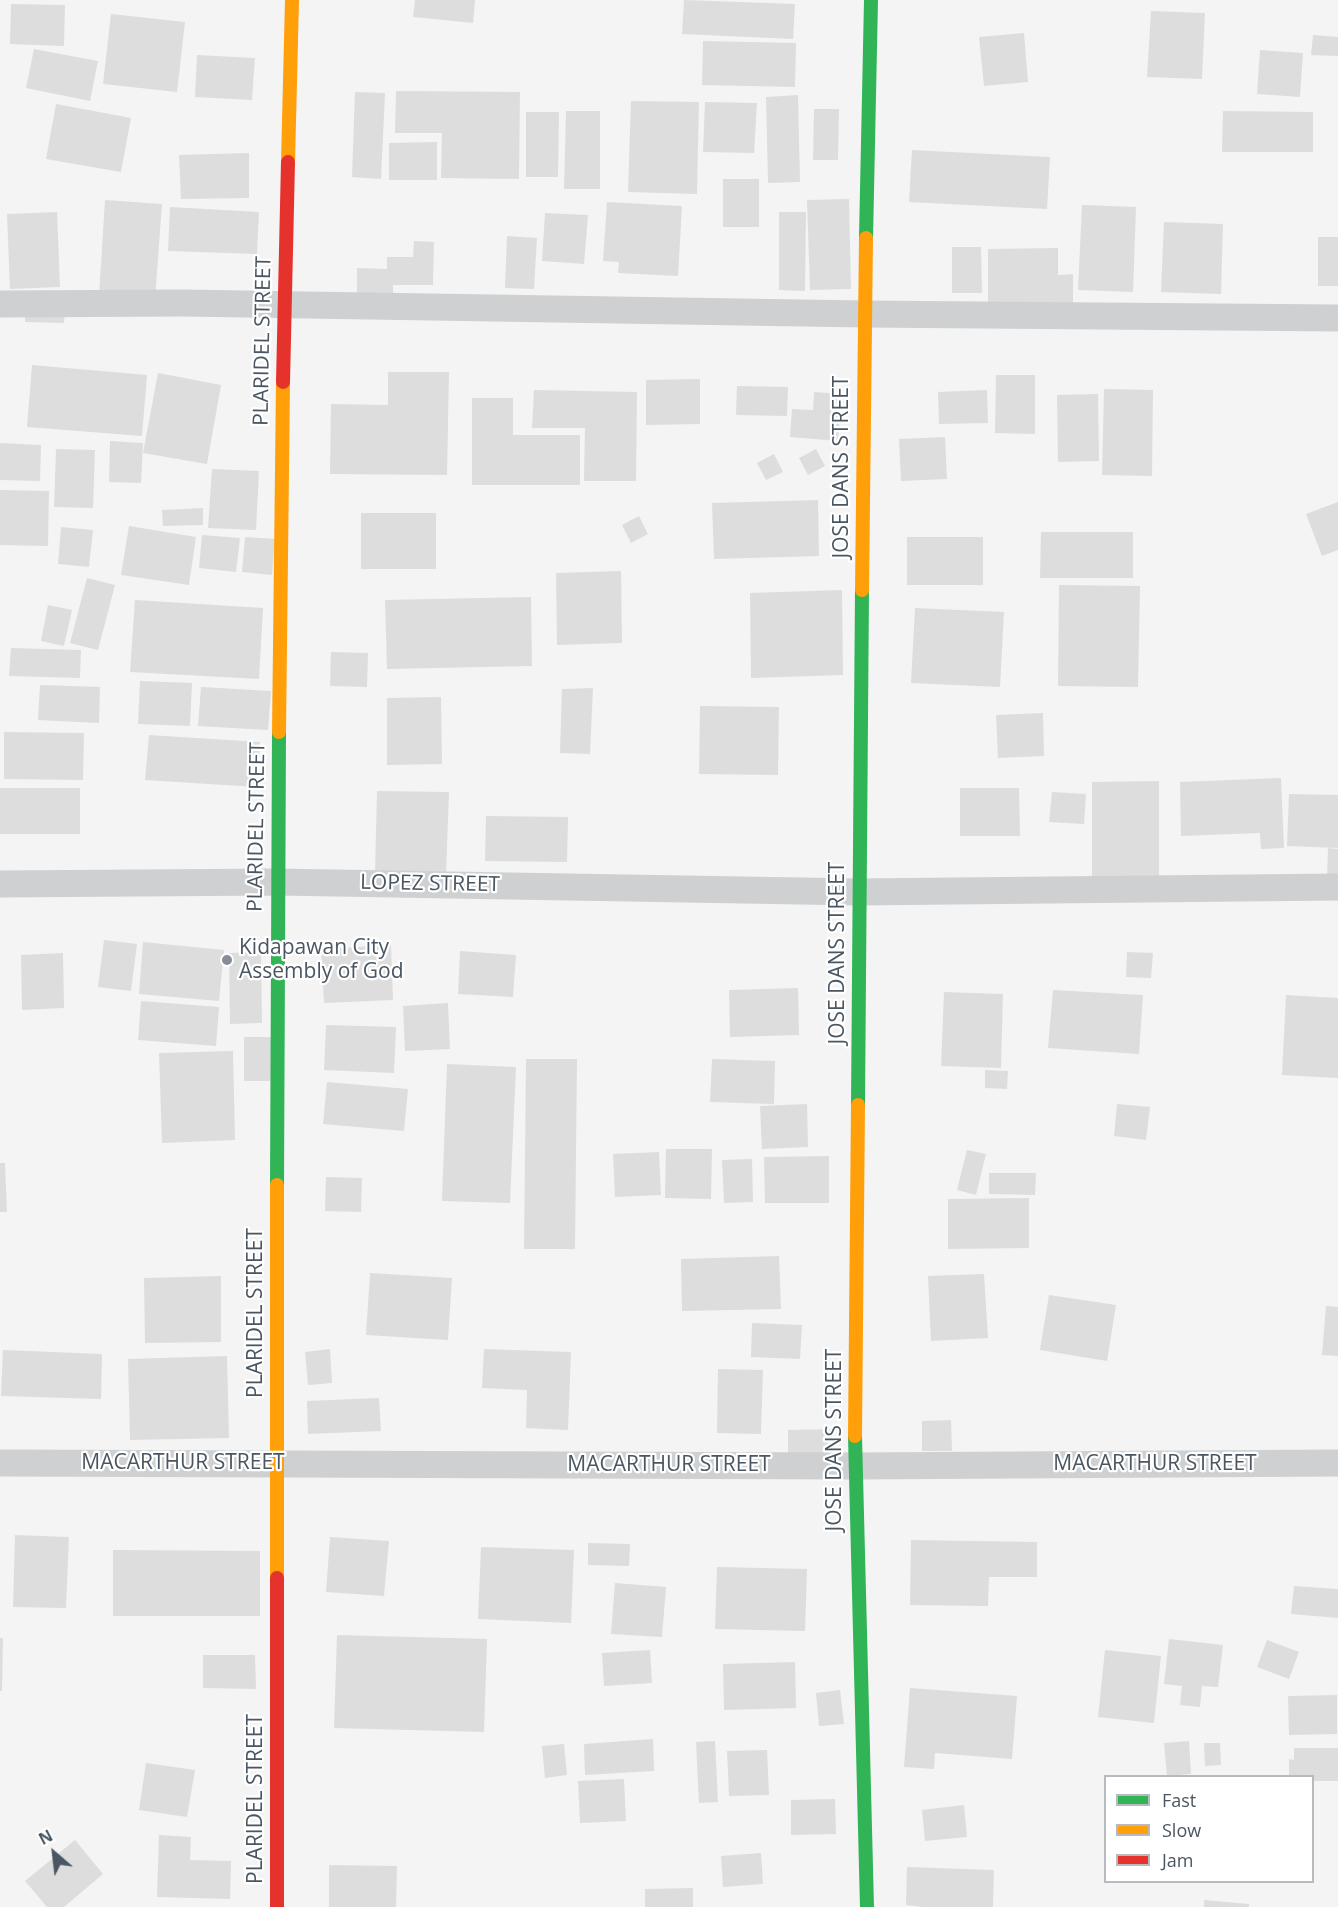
<!DOCTYPE html>
<style>
body{margin:0}
#map{position:relative;width:1338px;height:1907px;overflow:hidden;background:#f4f4f4;font-family:"Open Sans",sans-serif}
canvas{display:block}
.legend{position:absolute;left:1104px;top:1775px;width:210px;height:108px;box-sizing:border-box;background:#fff;border:2px solid #b7bbc0;margin:0;padding:8px 10px;list-style:none;font-size:18px;color:#4a5661}
.legend li{display:flex;align-items:center;gap:12px;height:30px}
.legend b{width:30px;border:2px solid #b7bbc0}
.north{position:absolute;left:24px;top:1823px;width:60px;height:60px;-webkit-text-stroke:4px #fff;paint-order:stroke;rotate:332deg;font-size:16px;font-weight:700;line-height:24px;text-align:center;color:#4a5661}
.north::after{content:'';display:block;margin:auto;width:21px;height:27px;background:#4a5661;clip-path:polygon(50% 0,100% 100%,50% 72%,0 100%)}
</style>
<div id="map">
<canvas width="1338" height="1907"></canvas>
<ul class="legend">
<li><b style="height:8px;background:#30b455"></b>Fast</li>
<li><b style="height:8px;background:#ff9f0a"></b>Slow</li>
<li><b style="height:8px;background:#e5322d"></b>Jam</li>
</ul>
<div class="north">N</div>
</div>
<script>
const g = document.querySelector('canvas').getContext('2d');
g.lineJoin = 'round';
function fillPath(path, color) { g.fillStyle = color; g.fill(path, 'evenodd'); }
const shape = rows => new Path2D(rows.map(r => 'M' + r).join(''));
function trace(path, color, width, dash) { g.strokeStyle = color; g.lineWidth = width; g.lineCap = dash ? 'butt' : 'round'; g.setLineDash(dash || []); g.stroke(path); }
function drawText(font, color, halo, rows, align = 'center') {
  g.font = font + ' "Open Sans",sans-serif'; g.lineWidth = 4.5; g.setLineDash([]); g.textBaseline = 'middle'; g.strokeStyle = halo; g.fillStyle = color; for (const [text, x, y, turn = 0] of rows) {
    g.save(); g.translate(x, y); g.rotate((+turn || 0) * Math.PI / 180); g.textAlign = isNaN(turn) ? turn : align; if (halo) g.strokeText(text, 0, 0); g.fillText(text, 0, 0); g.restore();
  }
}
const building = shape([
 [415,0,475,0,473,23,413,17],
 [684,0,795,4,793,39,682,34],
 [11,4,65,5,64,46,10,44],
 [1151,11,1205,13,1202,79,1147,77],
 [111,14,185,22,177,92,103,84],
 [1024,33,1028,82,984,86,979,37],
 [1313,35,1338,37,1338,56,1311,55],
 [703,41,796,43,795,87,702,85],
 [34,49,98,61,90,101,26,88],
 [1260,50,1303,53,1300,97,1257,94],
 [197,55,255,58,252,100,195,97],
 [396,91,520,92,519,179,441,178,442,133,395,133],
 [355,92,385,93,381,179,352,177],
 [798,95,800,182,768,183,766,97],
 [631,101,699,102,697,194,628,192],
 [705,102,757,103,754,153,703,152],
 [56,104,131,118,121,172,46,159],
 [814,109,839,109,838,160,813,160],
 [566,111,600,111,600,189,564,189],
 [1223,111,1313,112,1313,152,1222,152],
 [526,112,559,112,558,177,526,177],
 [437,142,437,180,389,180,389,143],
 [912,150,1050,157,1047,209,909,202],
 [249,153,249,198,181,199,179,155],
 [723,179,759,179,759,227,723,227],
 [849,199,851,289,810,290,807,200],
 [105,200,162,204,155,299,99,296],
 [607,202,682,206,678,276,618,273,619,262,603,261],
 [1082,205,1136,207,1133,292,1078,290],
 [170,207,259,212,257,254,168,251],
 [57,212,60,287,10,289,7,214],
 [779,212,806,212,805,291,779,290],
 [545,213,588,215,584,264,542,261],
 [1164,222,1223,224,1221,294,1161,292],
 [507,236,537,238,534,289,505,288],
 [1318,237,1338,237,1338,286,1318,286],
 [414,241,434,242,433,285,393,285,393,303,357,302,357,268,387,269,387,257,413,257],
 [952,247,981,247,982,293,952,293],
 [1058,248,1058,275,1073,274,1073,307,988,308,988,249],
 [25,307,65,308,64,323,25,322],
 [32,365,147,375,142,436,27,427],
 [388,372,449,372,447,475,330,474,331,404,388,405],
 [158,373,221,385,207,464,143,453],
 [996,375,1035,375,1035,434,995,433],
 [700,379,700,424,646,425,646,380],
 [737,386,788,387,787,416,736,415],
 [1104,389,1153,390,1152,476,1102,475],
 [534,390,637,392,636,481,584,481,585,428,532,428],
 [987,390,988,423,939,424,938,392],
 [814,392,842,394,838,441,790,437,792,409,813,410],
 [1098,394,1099,461,1058,462,1057,395],
 [472,398,513,398,513,435,580,435,580,485,472,485],
 [945,437,947,479,901,481,899,439],
 [110,441,143,443,141,483,109,482],
 [0,443,41,445,40,481,0,480],
 [56,449,95,450,93,508,54,507],
 [816,449,825,466,808,475,799,458],
 [774,454,783,472,766,480,757,463],
 [212,469,259,471,256,530,208,528],
 [0,490,49,491,48,546,0,545],
 [818,500,819,556,714,559,712,503],
 [1338,502,1338,550,1322,556,1306,514],
 [203,508,203,525,163,526,162,510],
 [361,513,436,513,436,569,361,569],
 [639,516,648,534,631,543,622,525],
 [129,526,196,537,189,585,121,575],
 [61,527,93,530,89,567,58,564],
 [1041,532,1133,532,1133,578,1040,578],
 [202,535,240,538,236,572,199,568],
 [245,537,275,539,272,575,242,572],
 [907,537,983,537,983,585,907,585],
 [621,571,622,643,557,645,556,573],
 [87,578,115,585,98,650,70,643],
 [1059,585,1140,586,1138,687,1058,686],
 [842,590,843,675,751,678,750,593],
 [531,597,532,666,387,669,385,600],
 [135,600,263,608,259,679,130,672],
 [48,605,72,610,64,646,41,641],
 [915,608,1004,612,1000,687,911,683],
 [11,648,81,650,80,678,9,676],
 [331,652,368,653,367,687,330,686],
 [140,681,192,683,190,726,138,724],
 [40,685,100,687,99,723,38,720],
 [201,687,271,691,268,730,198,726],
 [593,688,590,754,560,753,562,689],
 [441,697,442,764,387,765,387,698],
 [700,706,779,707,778,775,699,774],
 [1043,713,1044,756,998,758,996,715],
 [4,732,84,733,83,780,4,779],
 [149,735,260,742,257,787,145,780],
 [1281,778,1284,848,1261,849,1260,833,1181,836,1180,782],
 [1159,781,1159,880,1092,881,1092,782],
 [0,788,80,788,80,834,0,834],
 [960,788,1019,788,1020,836,960,836],
 [377,791,449,792,446,874,375,872],
 [1052,792,1086,794,1084,824,1049,822],
 [1289,794,1338,795,1338,848,1287,846],
 [486,816,568,817,567,862,485,861],
 [1328,848,1338,849,1338,877,1327,877],
 [104,940,137,944,131,991,98,987],
 [143,942,224,950,219,1001,139,994],
 [391,945,393,1000,324,1003,321,949],
 [460,951,516,955,513,997,458,994],
 [261,952,262,1023,230,1024,229,953],
 [1127,952,1153,953,1151,978,1126,977],
 [63,953,64,1008,22,1010,21,955],
 [798,988,799,1035,730,1037,729,990],
 [1053,990,1143,995,1139,1054,1048,1048],
 [944,992,1003,994,1001,1068,941,1066],
 [1286,995,1338,998,1338,1078,1282,1075],
 [141,1001,219,1007,216,1046,138,1040],
 [448,1003,450,1049,405,1051,403,1006],
 [326,1025,396,1027,394,1073,324,1070],
 [244,1037,273,1037,273,1081,244,1081],
 [233,1051,235,1140,162,1143,159,1053],
 [526,1059,577,1059,575,1249,524,1249],
 [712,1059,775,1061,774,1104,710,1102],
 [447,1064,516,1067,510,1203,442,1201],
 [985,1070,1008,1071,1007,1089,985,1088],
 [327,1082,408,1089,404,1131,323,1124],
 [807,1104,808,1147,762,1149,760,1106],
 [1117,1104,1150,1107,1146,1140,1114,1136],
 [666,1149,712,1149,711,1199,665,1198],
 [967,1150,986,1154,976,1195,957,1190],
 [659,1152,661,1195,615,1197,613,1154],
 [829,1156,829,1203,765,1203,764,1157],
 [752,1159,753,1202,724,1203,722,1160],
 [0,1163,5,1163,7,1212,0,1212],
 [989,1173,1036,1173,1035,1195,989,1194],
 [326,1177,362,1178,361,1212,325,1211],
 [1029,1198,1029,1248,948,1249,948,1199],
 [779,1256,781,1309,682,1311,681,1259],
 [370,1273,452,1278,448,1340,366,1335],
 [984,1274,988,1338,931,1341,928,1276],
 [221,1276,221,1342,145,1343,144,1278],
 [1049,1295,1116,1305,1107,1361,1040,1350],
 [1326,1306,1338,1307,1338,1356,1322,1355],
 [752,1323,802,1325,800,1359,751,1357],
 [330,1349,332,1383,308,1385,305,1352],
 [484,1349,571,1352,568,1430,526,1428,527,1390,482,1388],
 [3,1350,102,1354,101,1399,1,1396],
 [227,1356,229,1438,130,1440,128,1359],
 [718,1369,763,1370,761,1434,717,1433],
 [379,1398,381,1431,308,1434,307,1401],
 [951,1420,952,1451,922,1451,922,1421],
 [834,1429,834,1460,788,1460,788,1430],
 [15,1535,69,1537,66,1608,13,1607],
 [330,1537,389,1541,384,1596,326,1592],
 [911,1540,1037,1542,1037,1577,989,1577,988,1606,910,1605],
 [588,1543,630,1544,629,1566,588,1565],
 [481,1547,574,1550,571,1623,478,1619],
 [113,1550,260,1551,260,1616,113,1616],
 [717,1567,807,1569,805,1631,715,1629],
 [615,1583,666,1587,662,1637,611,1634],
 [1294,1586,1338,1589,1338,1618,1291,1614],
 [337,1635,487,1639,484,1732,334,1728],
 [0,1638,3,1638,2,1691,0,1691],
 [1169,1639,1223,1645,1218,1687,1202,1686,1200,1707,1180,1705,1182,1686,1164,1684],
 [1267,1640,1299,1652,1289,1679,1257,1667],
 [650,1650,652,1683,604,1686,602,1653],
 [1105,1650,1161,1656,1154,1723,1098,1717],
 [203,1655,255,1655,256,1689,203,1688],
 [795,1662,796,1708,724,1710,723,1664],
 [910,1688,1017,1696,1012,1759,935,1753,934,1769,904,1767],
 [840,1690,844,1724,819,1726,816,1693],
 [1337,1695,1337,1734,1289,1735,1288,1696],
 [653,1739,654,1771,585,1775,584,1744],
 [715,1741,718,1802,699,1803,696,1742],
 [1189,1741,1191,1774,1167,1776,1164,1743],
 [1204,1743,1220,1743,1221,1765,1205,1766],
 [564,1744,567,1775,545,1778,542,1746],
 [1294,1748,1338,1748,1338,1781,1312,1781,1312,1776,1289,1776,1289,1759,1294,1760],
 [767,1750,769,1795,729,1796,727,1751],
 [146,1763,195,1770,187,1817,139,1810],
 [624,1779,626,1821,580,1823,578,1781],
 [835,1799,836,1834,791,1835,791,1800],
 [964,1805,967,1837,925,1841,922,1810],
 [159,1835,191,1837,190,1860,231,1861,230,1899,157,1897],
 [75,1840,103,1874,64,1907,47,1907,25,1881],
 [761,1853,763,1884,723,1887,721,1856],
 [329,1865,397,1866,396,1907,329,1907],
 [907,1867,994,1870,993,1907,924,1907,906,1905],
 [693,1888,693,1907,645,1907,645,1889],
 [1204,1900,1249,1904,1249,1907,1204,1907]
]);
const street = shape([
 [0,304,183,303,864,314,1338,318],
 [0,884,277,882,859,892,1338,887],
 [0,1463,855,1466,1338,1463]
]);
const fast = shape([
 [866,238,871,0],
 [858,1105,862,590],
 [277,1185,279,732],
 [855,1436,867,1907]
]);
const slow = shape([
 [288,162,292,0],
 [862,590,866,238],
 [279,732,283,382],
 [277,1185,277,1578],
 [855,1436,858,1105]
]);
const jam = shape([
 [283,382,288,162],
 [277,1578,277,1907]
]);
const markers = [
 [227,960,6,"#868d94"]
];
const streetNames = [
 ["PLARIDEL STREET",263,341,-89],
 ["JOSE DANS STREET",842,467,-90],
 ["PLARIDEL STREET",257,827,-89],
 ["LOPEZ STREET",430,884,1],
 ["JOSE DANS STREET",838,953,-90],
 ["PLARIDEL STREET",256,1313,-90],
 ["JOSE DANS STREET",835,1440,-90],
 ["MACARTHUR STREET",183,1463],
 ["MACARTHUR STREET",1155,1464],
 ["MACARTHUR STREET",669,1465],
 ["PLARIDEL STREET",256,1799,-90]
];
const poiNames = [
 ["Kidapawan City",239,948],
 ["Assembly of God",239,972]
];
fillPath(building, '#ddddde');
trace(street, '#ced0d2', 27);
trace(fast, '#30b455', 14);
trace(slow, '#ff9f0a', 14);
trace(jam, '#e5322d', 14);
for (const [x, y, r, color] of markers) { const dot = new Path2D(); dot.arc(x, y, r, 0, 2 * Math.PI); g.fillStyle = color; g.fill(dot); trace(dot, '#fff', 2); }
drawText('21px', '#4a5661', '#fff', streetNames);
drawText('21px', '#4a5661', '#fff', poiNames, 'left');
</script>
